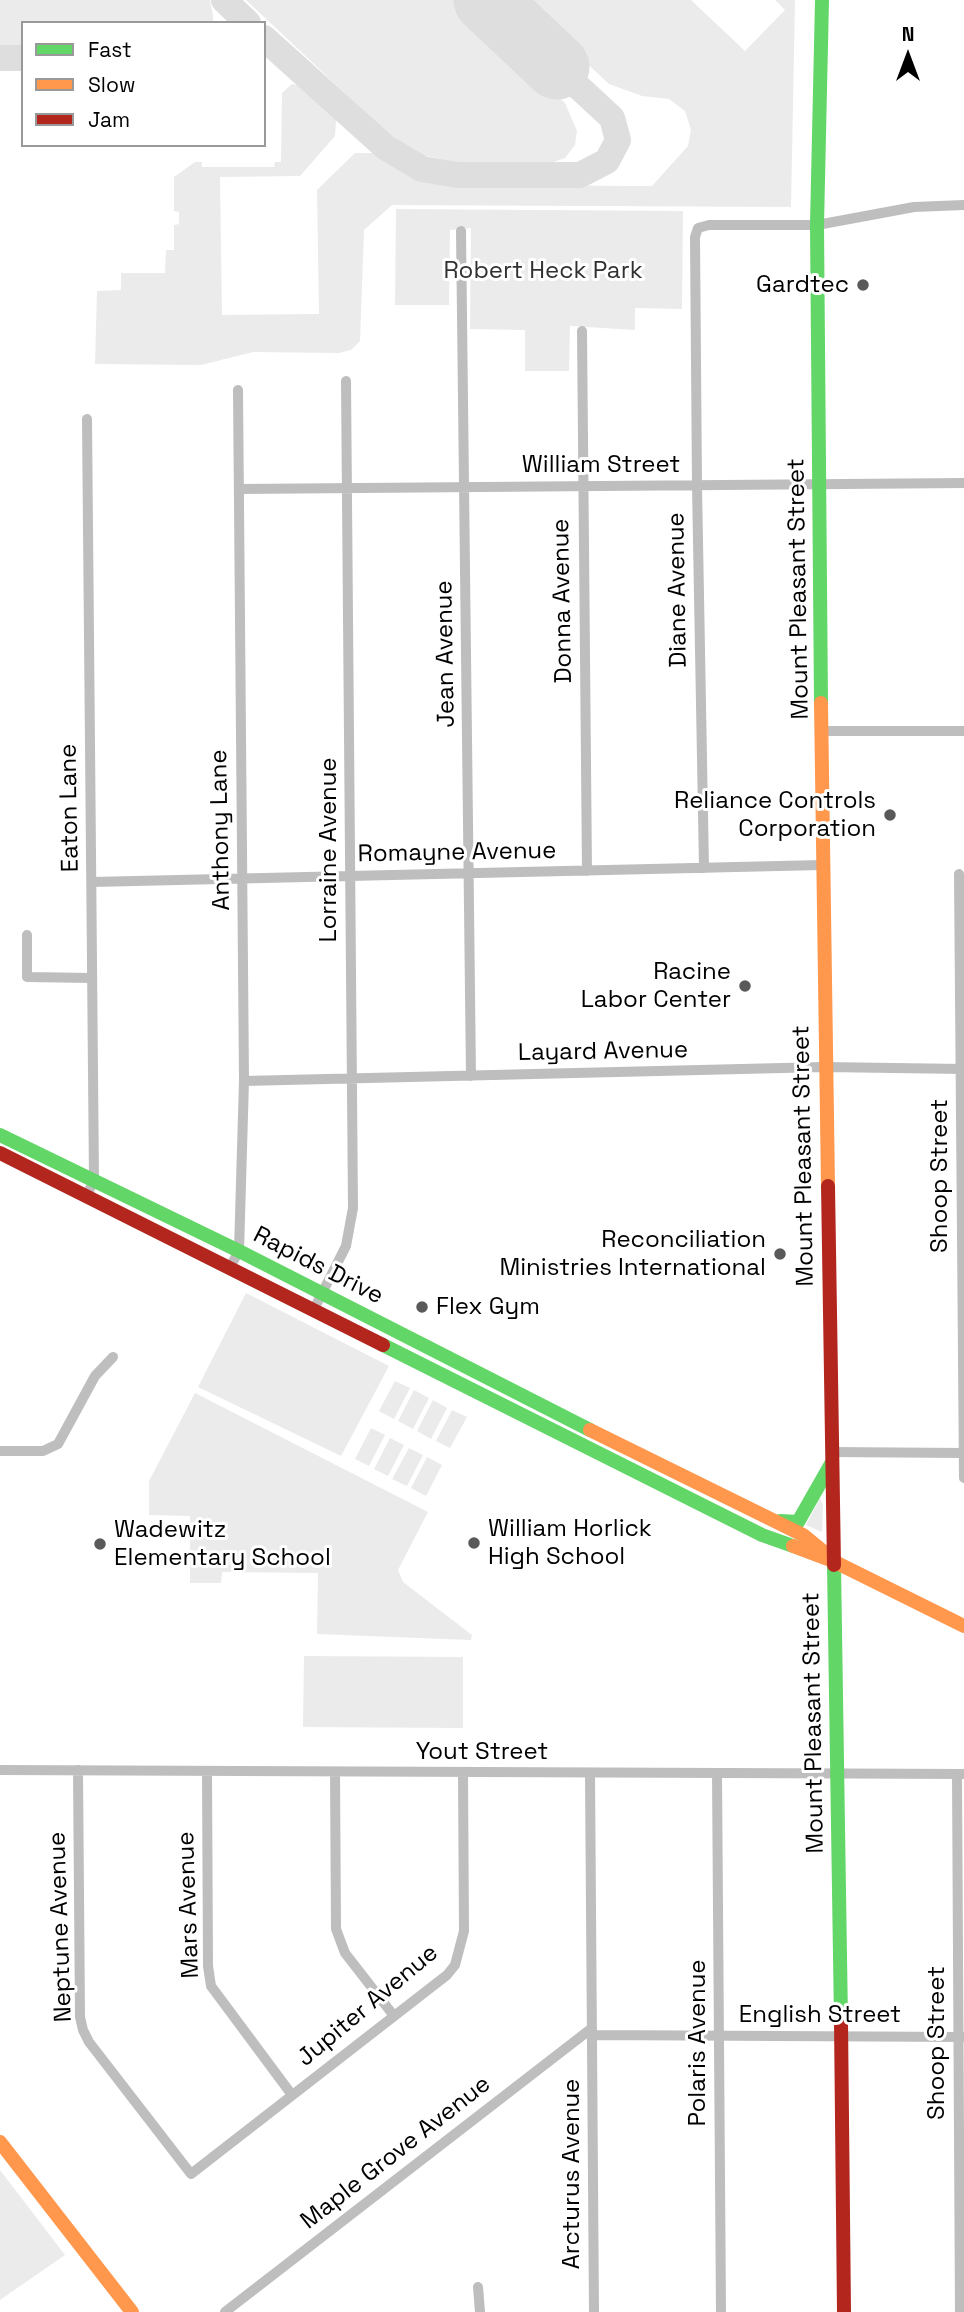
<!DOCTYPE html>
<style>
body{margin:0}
#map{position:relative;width:964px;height:2312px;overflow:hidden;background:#fff;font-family:"Space Grotesk",sans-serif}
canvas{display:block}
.legend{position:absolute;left:21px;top:21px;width:245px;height:126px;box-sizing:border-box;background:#fff;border:2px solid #999;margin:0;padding:9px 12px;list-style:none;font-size:21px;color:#000}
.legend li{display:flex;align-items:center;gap:14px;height:35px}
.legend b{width:35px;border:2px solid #999}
.north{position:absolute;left:873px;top:21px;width:70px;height:70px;-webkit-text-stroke:5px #fff;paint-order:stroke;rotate:0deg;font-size:19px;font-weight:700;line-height:28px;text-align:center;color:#000}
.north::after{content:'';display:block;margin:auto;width:24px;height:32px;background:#000;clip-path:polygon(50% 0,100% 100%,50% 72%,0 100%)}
</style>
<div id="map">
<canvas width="964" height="2312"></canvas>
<ul class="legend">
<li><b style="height:9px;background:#63d668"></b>Fast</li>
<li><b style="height:9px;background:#ff974d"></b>Slow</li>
<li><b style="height:9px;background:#b3261e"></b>Jam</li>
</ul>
<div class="north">N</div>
</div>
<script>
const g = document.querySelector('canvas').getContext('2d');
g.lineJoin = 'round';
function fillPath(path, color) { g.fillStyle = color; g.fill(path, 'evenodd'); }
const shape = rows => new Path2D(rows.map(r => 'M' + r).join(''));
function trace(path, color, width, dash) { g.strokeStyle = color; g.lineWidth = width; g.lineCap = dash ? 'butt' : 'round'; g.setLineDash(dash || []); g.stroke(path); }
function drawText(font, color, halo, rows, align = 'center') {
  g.font = font + ' "Space Grotesk",sans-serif'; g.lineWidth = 6; g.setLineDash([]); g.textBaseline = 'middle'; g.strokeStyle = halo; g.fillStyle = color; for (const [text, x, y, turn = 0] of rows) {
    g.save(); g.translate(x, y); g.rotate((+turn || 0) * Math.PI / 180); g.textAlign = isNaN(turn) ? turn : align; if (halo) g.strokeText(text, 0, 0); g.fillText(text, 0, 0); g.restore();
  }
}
const green = shape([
 [0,0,210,0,213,16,213,23,23,23,23,50,0,50],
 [246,0,455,0,565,103,577,131,575,145,565,158,548,164,457,163,418,154,385,131],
 [519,0,691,0,745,51,785,10,775,0,795,0,791,207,392,205,364,230,360,341,351,350,339,353,253,352,201,365,95,364,97,291,121,290,121,273,165,273,166,250,174,250,174,225,179,224,179,212,174,211,174,177,195,162,202,162,202,167,274,167,275,162,281,162,282,93,292,84,302,86,330,111,336,121,335,136,300,176,220,177,222,315,319,314,317,190,355,153,374,153,413,177,447,185,652,186,688,146,691,130,685,111,669,99,642,96,609,84],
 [396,209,683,211,682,309,635,308,635,330,570,326,569,371,525,371,525,330,470,329,471,228,450,230,449,305,395,305],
 [246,1293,389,1366,341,1456,198,1387],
 [395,1381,410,1388,394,1419,379,1411],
 [414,1390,429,1398,413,1429,398,1421],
 [195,1393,428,1512,398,1570,403,1582,472,1635,471,1640,317,1634,318,1573,222,1572,221,1583,190,1583,190,1516,149,1515,149,1481],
 [433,1400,447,1408,431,1439,417,1431],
 [452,1410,467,1417,450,1448,436,1441],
 [371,1428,385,1435,369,1466,355,1459],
 [390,1438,404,1445,388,1476,374,1469],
 [409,1448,423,1455,407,1486,392,1479],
 [427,1457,442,1465,426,1496,411,1488],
 [820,1498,823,1505,822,1532,806,1525],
 [304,1656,463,1657,463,1728,303,1727],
 [0,2170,65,2255,0,2300]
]);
const taxiway = shape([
 [224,0,248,23],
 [264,38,385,147,422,169,457,175,580,175,607,161,618,140,612,118,557,67],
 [0,58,23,58]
]);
const runway = shape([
 [486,0,557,67]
]);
const street = shape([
 [461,231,471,1076],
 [582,331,587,871],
 [239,489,964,483],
 [823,731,964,731],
 [704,868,697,486,695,237,698,228,709,225,817,225,914,207,964,205],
 [959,874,964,1478],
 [92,882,822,865],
 [27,935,27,977,92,978],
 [244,1081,824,1067,964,1069],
 [87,1195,94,1180,87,419],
 [230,1267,239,1251,244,1081,238,390],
 [314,1309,346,1246,353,1208,346,381],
 [0,1451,43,1451,58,1444,95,1376,113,1357],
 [831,1452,964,1453],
 [0,1770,964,1774],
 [78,1770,80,2017,83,2030,89,2042,191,2174,447,1975,455,1965,464,1931,463,1773],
 [207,1771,208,1966,211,1986,292,2095],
 [335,1772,336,1929,345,1953,394,2016],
 [717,1773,721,2312],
 [590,1774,594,2312],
 [957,1774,960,2312],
 [592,2035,964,2037],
 [478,2287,480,2312],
 [225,2312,592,2028]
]);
const fast = shape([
 [821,703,817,225,822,0],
 [0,1135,239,1251,590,1430],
 [383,1345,762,1535,793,1546],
 [780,1521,798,1522,831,1464],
 [834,1565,841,2021]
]);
const slow = shape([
 [821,703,828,1186],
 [590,1430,803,1535,830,1557],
 [793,1546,833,1561,964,1626],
 [0,2142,132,2312]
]);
const jam = shape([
 [0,1153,383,1345],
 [828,1186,834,1565],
 [841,2021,844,2312]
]);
const markers = [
 [863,285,7,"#595959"],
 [890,815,7,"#595959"],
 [745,986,7,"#595959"],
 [780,1254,7,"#595959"],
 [422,1307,7,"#595959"],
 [474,1543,7,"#595959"],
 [100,1544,7,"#595959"]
];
const parkNames = [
 ["Robert Heck Park",543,271]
];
const poiNames = [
 ["Gardtec",849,285],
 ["Reliance Controls",876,801],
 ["Corporation",876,829],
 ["Racine",731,972],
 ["Labor Center",731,1000],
 ["Reconciliation",766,1240],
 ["Ministries International",766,1268],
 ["Flex Gym",436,1307,"left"],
 ["William Horlick",488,1529,"left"],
 ["High School",488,1557,"left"],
 ["Wadewitz",114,1530,"left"],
 ["Elementary School",114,1558,"left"]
];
const streetNames = [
 ["William Street",601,465],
 ["Mount Pleasant Street",799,589,-91],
 ["Diane Avenue",678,590,-91],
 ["Donna Avenue",563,601,-91],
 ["Jean Avenue",446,654,-91],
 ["Eaton Lane",70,808,-91],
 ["Anthony Lane",221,830,-91],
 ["Lorraine Avenue",329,850,-90],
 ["Romayne Avenue",457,853,-1],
 ["Layard Avenue",603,1052,-1],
 ["Mount Pleasant Street",804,1156,-91],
 ["Shoop Street",940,1176,-90],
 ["Rapids Drive",318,1266,27],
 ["Mount Pleasant Street",814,1723,-91],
 ["Yout Street",482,1752],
 ["Mars Avenue",189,1905,-92],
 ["Neptune Avenue",61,1927,-92],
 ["Jupiter Avenue",368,2006,-40],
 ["English Street",820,2015],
 ["Polaris Avenue",698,2043,-90],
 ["Shoop Street",937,2043,-90],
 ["Maple Grove Avenue",396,2153,-38],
 ["Arcturus Avenue",572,2174,-90]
];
fillPath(green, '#ebebeb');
trace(taxiway, '#dedede', 26);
trace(runway, '#dedede', 65);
trace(street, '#bebebe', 10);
trace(fast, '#63d668', 14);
trace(slow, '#ff974d', 14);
trace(jam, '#b3261e', 14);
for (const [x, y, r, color] of markers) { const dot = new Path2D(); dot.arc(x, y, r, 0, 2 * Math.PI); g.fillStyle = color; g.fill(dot); trace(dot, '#fff', 2.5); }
drawText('24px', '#313131', '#fff', parkNames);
drawText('24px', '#000', '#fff', poiNames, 'right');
drawText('24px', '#000', '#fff', streetNames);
</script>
